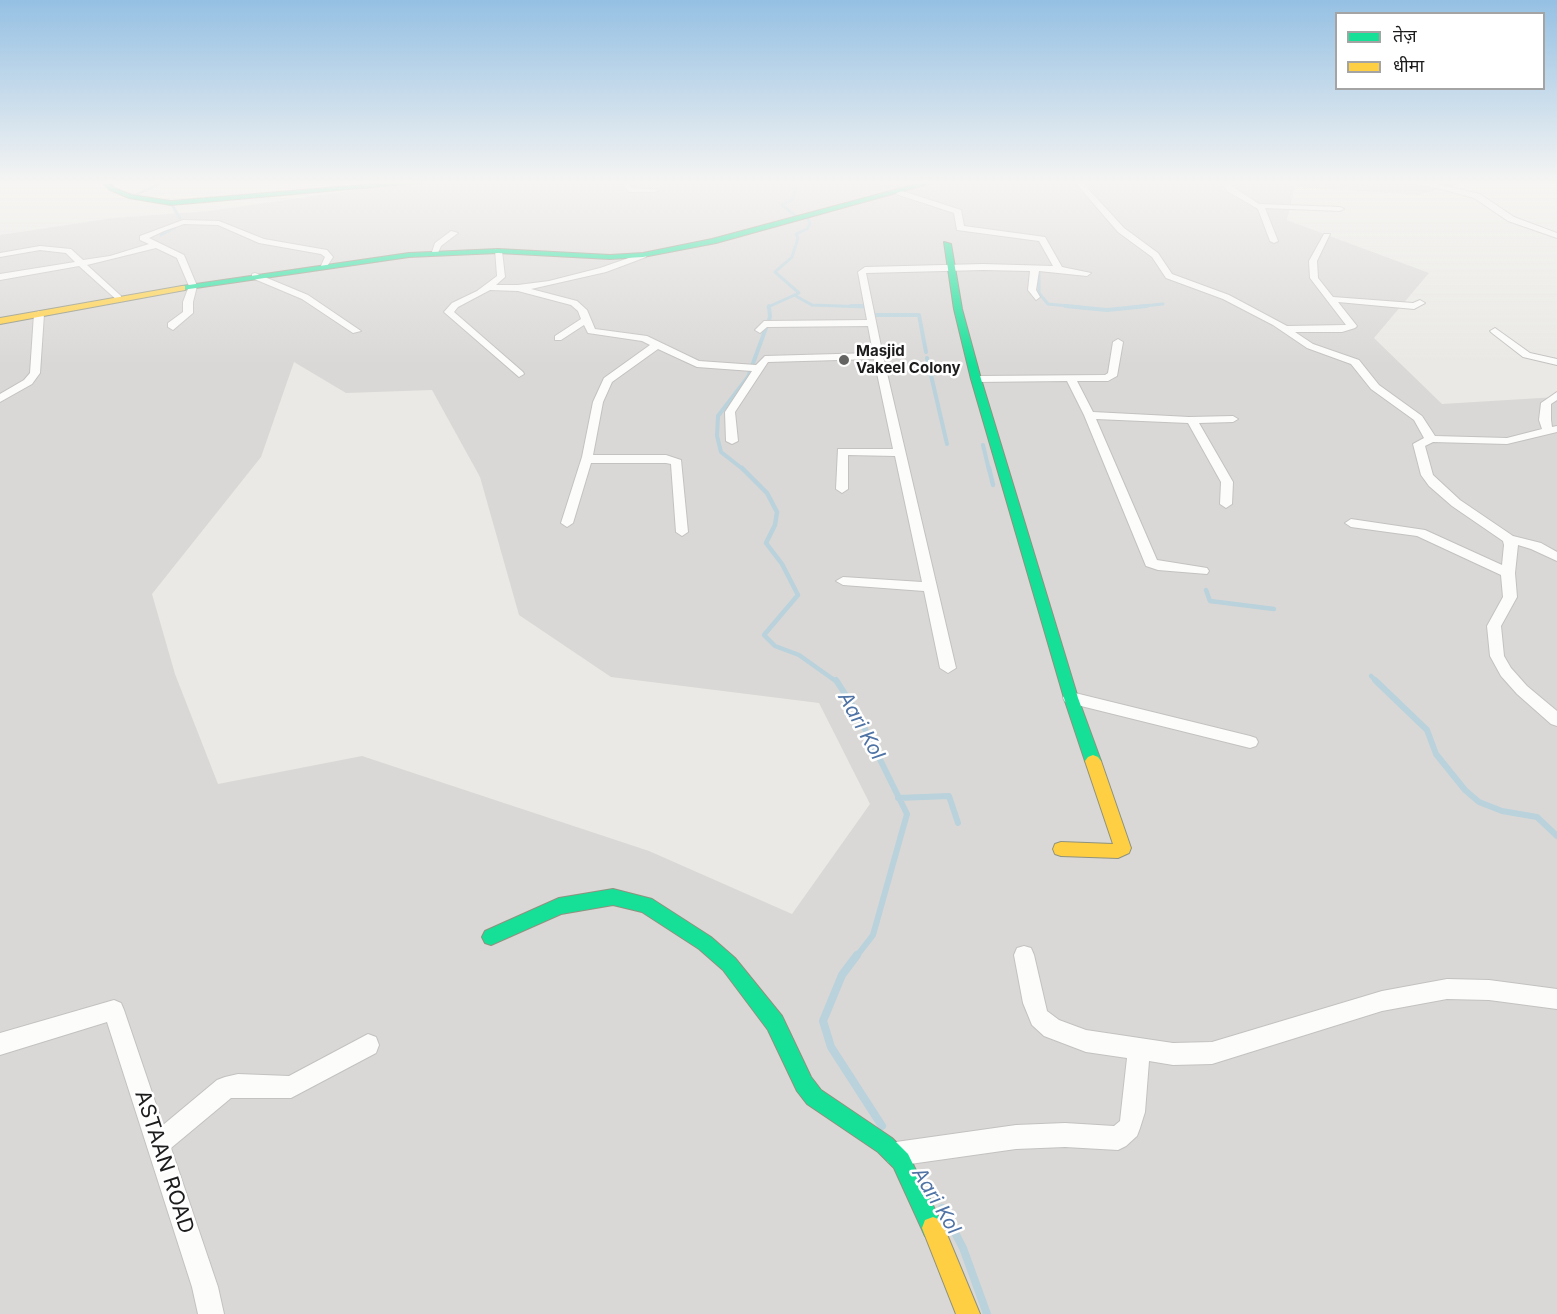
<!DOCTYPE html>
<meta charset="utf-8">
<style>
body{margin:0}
#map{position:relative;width:1557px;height:1314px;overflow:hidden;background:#eae9e5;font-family:Inter,"Noto Sans Devanagari",sans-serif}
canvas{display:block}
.legend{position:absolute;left:1335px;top:12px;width:210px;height:78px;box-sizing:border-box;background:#fff;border:2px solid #a4a4a4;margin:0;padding:8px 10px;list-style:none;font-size:18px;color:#1c1c1c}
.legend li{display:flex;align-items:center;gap:12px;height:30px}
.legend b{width:30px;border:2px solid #a4a4a4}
</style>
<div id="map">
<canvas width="1557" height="1314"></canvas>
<ul class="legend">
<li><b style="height:8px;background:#16e098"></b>तेज़</li>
<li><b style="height:8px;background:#ffcf43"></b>धीमा</li>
</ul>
</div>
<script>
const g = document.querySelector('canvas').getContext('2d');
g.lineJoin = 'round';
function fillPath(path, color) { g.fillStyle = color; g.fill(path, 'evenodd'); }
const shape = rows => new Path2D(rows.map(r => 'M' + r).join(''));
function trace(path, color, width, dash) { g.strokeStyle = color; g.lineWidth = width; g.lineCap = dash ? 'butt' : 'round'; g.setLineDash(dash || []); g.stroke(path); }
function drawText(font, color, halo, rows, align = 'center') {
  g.font = font + ' Inter,sans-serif'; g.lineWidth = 5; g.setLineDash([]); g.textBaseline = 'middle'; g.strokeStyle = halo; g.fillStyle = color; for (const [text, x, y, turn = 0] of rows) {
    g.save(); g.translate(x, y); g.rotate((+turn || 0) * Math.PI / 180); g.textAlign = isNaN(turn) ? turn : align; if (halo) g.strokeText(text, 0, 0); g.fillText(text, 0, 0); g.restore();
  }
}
const residential = shape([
 [382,181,1470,181,1419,195,1295,187,1287,220,1429,273,1374,338,1442,404,1557,397,1557,1314,0,1314,0,235,113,218,209,211,361,189],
 [294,362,346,393,432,390,480,477,519,615,611,677,819,703,870,804,792,914,649,851,362,756,218,784,175,674,152,594,261,457]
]);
const streamFar4 = shape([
 [797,181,793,199,782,205,797,217],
 [873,181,888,187],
 [136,195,165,181],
 [172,205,180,218],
 [161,235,181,224],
 [1039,271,1039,293,1048,304,1080,307],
 [794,295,812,305,866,307],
 [768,307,799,293,775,272,792,257,798,238,796,234,807,229,810,224,808,219],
 [1133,307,1163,304]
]);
const streamFar3 = shape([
 [851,306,866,306,867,311],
 [1065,306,1107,310,1147,306],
 [875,315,919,315,926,352],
 [927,358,947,444],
 [983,445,989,470],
 [744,470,721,452,717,436,718,416,748,377,770,317,769,306]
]);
const streamFar2 = shape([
 [742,468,767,493,777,512,775,525,766,543,782,564,798,595,764,635,775,646,799,655,837,682],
 [989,468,993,485],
 [1206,590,1210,601,1274,609],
 [1371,676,1377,682]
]);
const streamFar1 = shape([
 [836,680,856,711,907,814,873,935,856,957],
 [1375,680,1427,730,1436,754,1465,790,1479,802,1502,811,1537,817,1557,836],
 [898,798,949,796,958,823]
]);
const stream = shape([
 [857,955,842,975,823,1021,831,1047,882,1126],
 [942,1208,963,1248,987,1314]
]);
const street = shape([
 [621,181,628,181,631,188,659,190,655,192,629,192,621,181],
 [1074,181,1081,181,1124,228,1158,253,1172,274,1229,295,1287,326,1346,325,1310,278,1309,261,1324,234,1330,234,1317,261,1318,278,1333,297,1413,303,1420,300,1425,303,1414,309,1338,302,1357,326,1355,328,1342,332,1295,332,1313,344,1359,360,1379,385,1422,416,1435,436,1507,438,1542,429,1539,420,1541,403,1557,392,1557,400,1551,404,1551,420,1552,427,1557,426,1557,432,1507,444,1433,442,1425,446,1433,475,1460,500,1513,536,1541,543,1557,552,1557,561,1531,549,1518,545,1515,573,1517,597,1501,626,1504,656,1511,668,1527,686,1557,711,1557,726,1551,724,1517,694,1501,676,1490,656,1487,626,1503,597,1501,575,1417,536,1351,527,1345,523,1351,519,1425,530,1502,565,1504,545,1503,541,1452,506,1429,486,1421,475,1413,444,1424,438,1414,420,1371,389,1351,364,1307,348,1273,325,1223,299,1166,278,1152,257,1118,232,1074,181],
 [1221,181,1228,181,1233,187,1259,204,1340,207,1344,209,1340,211,1265,208,1278,241,1274,243,1270,241,1258,209,1227,191,1221,181],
 [1393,181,1437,184,1480,194,1514,217,1557,233,1557,238,1508,221,1474,198,1437,188,1393,181],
 [899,190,961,210,964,226,1045,237,1062,267,1091,273,1087,276,1039,271,1036,290,1040,297,1036,300,1028,290,1030,271,983,270,866,273,883,356,956,668,948,673,940,668,924,591,843,585,836,581,843,577,922,582,895,456,848,455,848,489,842,493,836,489,838,449,893,449,874,359,768,362,735,412,738,441,732,444,726,441,725,412,752,371,697,367,658,349,612,382,603,402,593,455,666,455,681,460,688,532,682,536,676,532,671,464,666,463,591,463,573,523,567,527,561,523,582,457,593,402,604,378,650,345,642,341,588,333,584,325,561,340,555,340,555,336,581,319,578,311,571,305,518,291,490,290,458,307,454,312,523,372,524,374,519,377,444,312,452,303,477,291,497,276,495,249,502,251,505,277,496,285,518,285,549,281,600,268,643,253,647,255,646,257,606,272,531,289,577,301,587,310,595,329,647,336,699,361,756,365,765,356,873,353,868,326,767,327,760,333,755,330,764,321,867,320,858,272,865,267,983,264,1053,266,1039,241,957,230,954,213,896,194,899,190],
 [183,220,219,221,264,239,327,250,333,257,326,268,320,268,325,257,321,254,259,243,218,225,184,224,164,231,149,238,184,255,197,286,193,302,193,313,173,330,168,327,168,323,183,312,183,302,189,286,177,258,156,248,87,265,121,296,121,300,118,301,79,266,0,280,0,274,75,262,66,253,40,250,0,257,0,253,40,246,71,249,83,260,110,256,149,244,140,240,140,236,183,220],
 [451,231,458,233,441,246,437,255,431,255,435,243,451,231],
 [255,273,308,295,361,331,353,333,302,299,252,278,252,274,255,273],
 [39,311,44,314,40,373,32,384,0,402,0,394,24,380,30,373,34,314,39,311],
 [1495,328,1530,353,1557,359,1557,365,1523,357,1492,333,1490,331,1495,328],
 [1118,339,1123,342,1117,376,1108,381,1077,381,1093,412,1189,417,1233,416,1238,419,1233,422,1199,423,1233,482,1232,504,1226,508,1220,504,1221,482,1188,423,1096,419,1157,560,1207,568,1209,571,1207,574,1158,570,1146,566,1084,415,1067,381,976,382,971,379,976,376,1105,375,1108,373,1113,342,1118,339],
 [1071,692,1250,736,1256,738,1258,742,1256,746,1250,748,1065,702,1063,698,1065,694,1071,692],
 [1024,946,1031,948,1034,955,1047,1011,1059,1020,1086,1030,1173,1043,1212,1042,1382,991,1447,979,1489,980,1557,989,1557,1009,1489,1000,1447,999,1382,1011,1212,1064,1173,1065,1149,1061,1145,1112,1140,1128,1137,1136,1126,1146,1118,1150,1065,1147,1016,1149,896,1166,888,1162,884,1154,888,1146,896,1142,1016,1125,1065,1123,1114,1126,1120,1121,1127,1058,1086,1052,1044,1036,1032,1025,1023,1003,1014,955,1017,948,1024,946],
 [114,1000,121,1003,124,1010,163,1125,217,1080,225,1077,238,1074,289,1076,368,1034,376,1037,379,1045,376,1053,291,1098,231,1098,171,1148,218,1287,224,1314,198,1314,192,1287,107,1022,0,1055,0,1033,114,1000]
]);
const fast = shape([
 [101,181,108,181,114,188,132,195,171,201,410,181,440,181,171,205,129,198,110,190,101,181],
 [928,181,939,181,716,243,643,257,610,259,498,253,409,257,182,290,178,288,182,286,409,253,498,249,610,255,643,253,712,239,928,181],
 [944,242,951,244,962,309,981,379,1078,698,1101,761,1098,765,1093,767,1088,765,1085,761,1064,698,971,379,954,309,944,242],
 [613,889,652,899,711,937,735,958,782,1016,811,1077,821,1090,892,1138,908,1154,944,1228,941,1236,933,1239,925,1236,894,1168,878,1152,807,1104,797,1091,768,1030,723,970,699,949,642,912,613,905,561,914,491,945,485,943,482,937,485,931,559,898,613,889]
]);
const slow = shape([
 [182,286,185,286,185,290,0,324,0,318,182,286],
 [1093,755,1098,757,1101,761,1131,848,1129,853,1118,858,1061,856,1055,854,1053,849,1055,844,1061,842,1113,844,1085,761,1088,757,1093,755],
 [933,1217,941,1220,980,1314,956,1314,922,1228,925,1220,933,1217]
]);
const markers = [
 [844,360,6,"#646462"]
];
const farPoinames = [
 ["Masjid",856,351],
 ["Vakeel Colony",856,368]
];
const waterNames = [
 ["Aari Kol",861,726,61],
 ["Aari Kol",936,1201,59]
];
const nearStreetnames = [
 ["ASTAAN ROAD",164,1162,72]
];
fillPath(residential, '#d9d8d6');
trace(streamFar4, '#b9d2dc', 3);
trace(streamFar3, '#b9d2dc', 4);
trace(streamFar2, '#b9d2dc', 4.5);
trace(streamFar1, '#b9d2dc', 6);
trace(stream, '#b9d2dc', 8);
trace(street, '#c3c2c1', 2);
trace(fast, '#8f927e', 2);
trace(slow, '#8f927e', 2);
fillPath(street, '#fcfcfb');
fillPath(fast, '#16e098');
fillPath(slow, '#ffcf43');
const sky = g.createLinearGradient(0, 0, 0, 365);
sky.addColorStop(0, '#95c0e3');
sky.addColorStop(0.5, '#f6f5f3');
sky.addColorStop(1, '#f6f5f300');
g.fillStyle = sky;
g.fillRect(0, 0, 1557, 365);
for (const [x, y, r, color] of markers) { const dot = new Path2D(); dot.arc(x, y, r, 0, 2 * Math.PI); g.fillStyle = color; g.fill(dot); trace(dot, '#fff', 2); }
drawText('bold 15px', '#1c1c1c', '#fff', farPoinames, 'left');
drawText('italic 20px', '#4f73a5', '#fff', waterNames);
drawText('21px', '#1c1c1c', '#fff', nearStreetnames);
</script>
